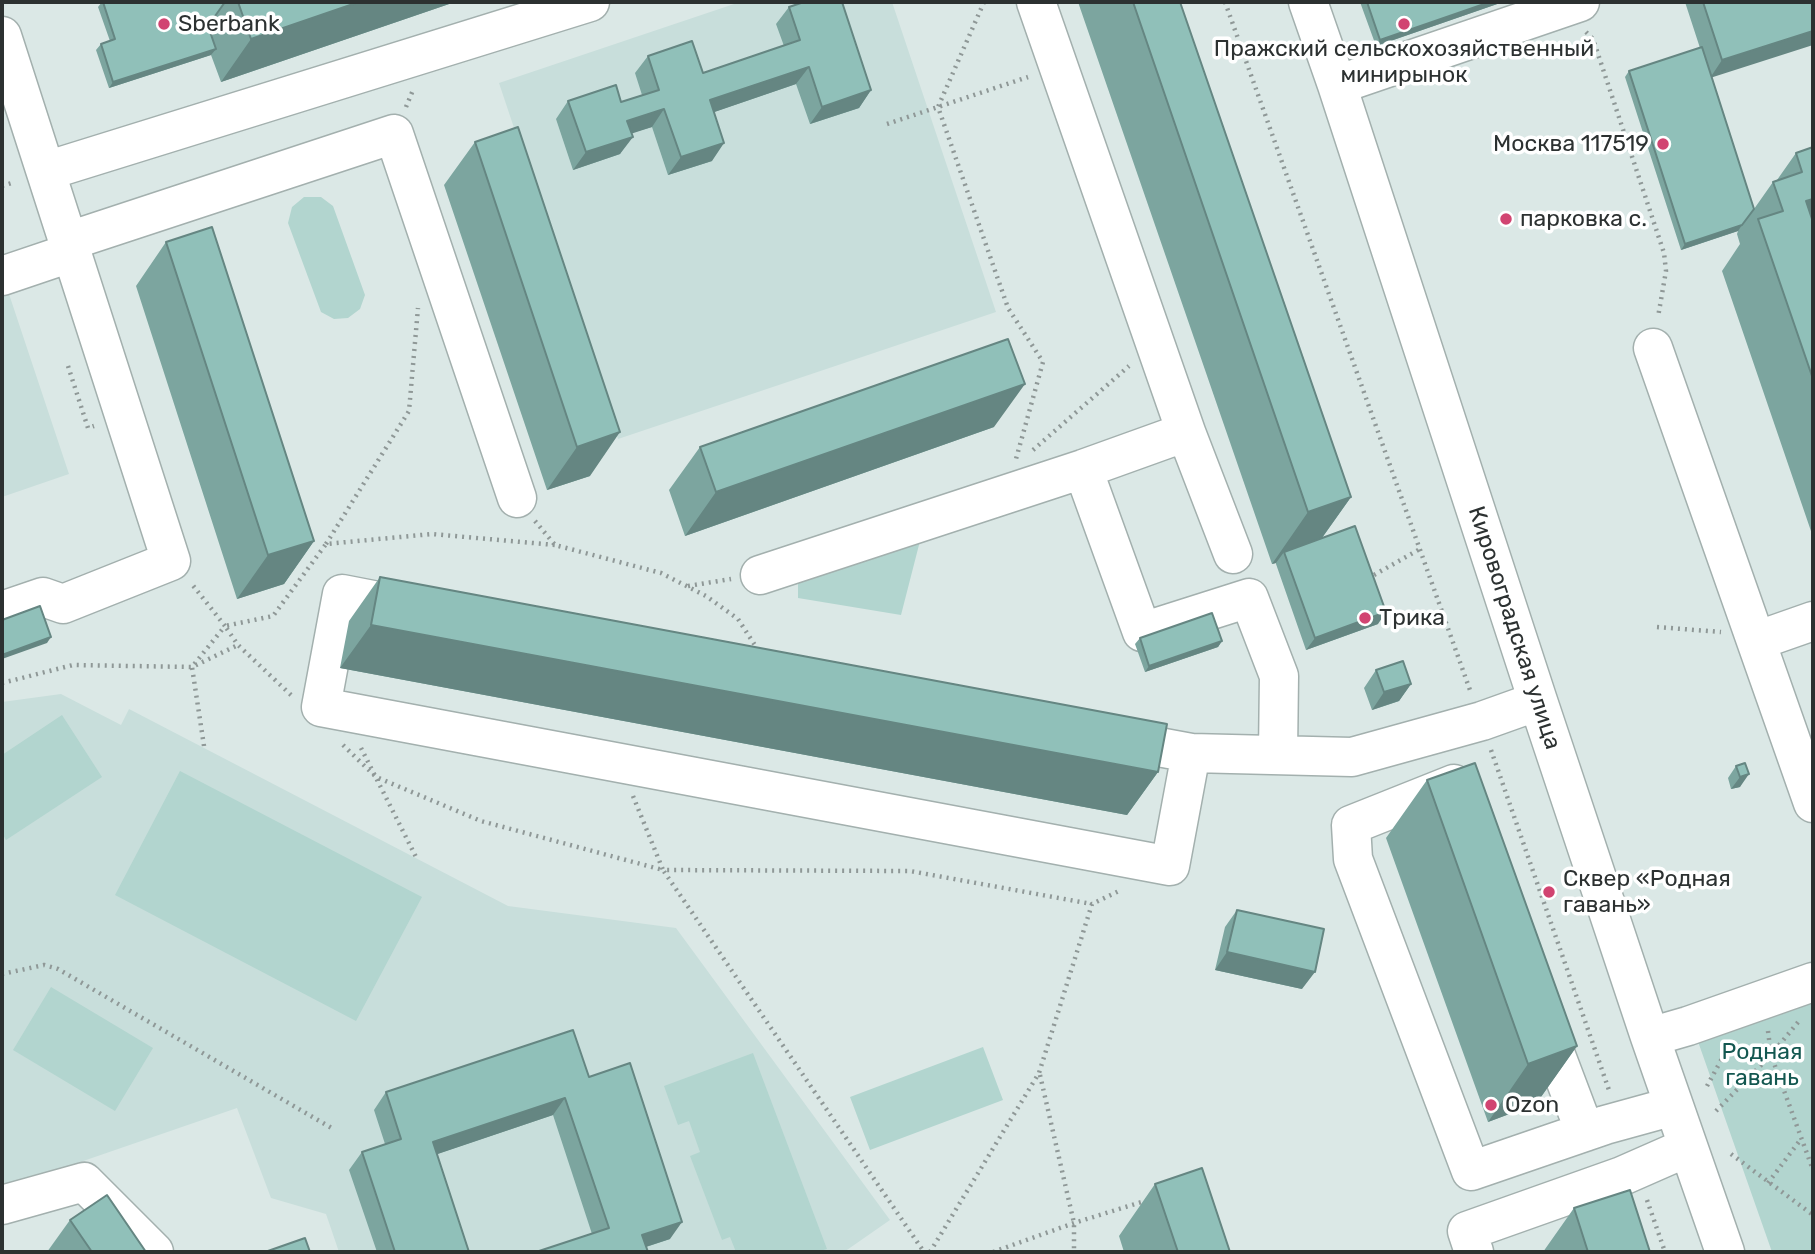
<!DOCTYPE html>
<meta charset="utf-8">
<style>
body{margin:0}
#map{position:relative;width:1815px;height:1254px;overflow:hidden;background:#dbe8e6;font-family:Rubik,sans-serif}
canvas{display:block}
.frame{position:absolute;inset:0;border:4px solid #2c3131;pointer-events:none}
</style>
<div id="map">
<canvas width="1815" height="1254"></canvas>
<div class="frame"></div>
</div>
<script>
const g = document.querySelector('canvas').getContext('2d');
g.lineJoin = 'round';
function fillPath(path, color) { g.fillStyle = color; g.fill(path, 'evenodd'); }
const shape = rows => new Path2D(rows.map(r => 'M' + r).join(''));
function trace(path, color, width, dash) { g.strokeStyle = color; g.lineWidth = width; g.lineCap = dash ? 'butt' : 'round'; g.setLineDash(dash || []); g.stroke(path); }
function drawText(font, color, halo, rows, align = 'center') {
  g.font = font + ' Rubik,sans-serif'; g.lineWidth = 7; g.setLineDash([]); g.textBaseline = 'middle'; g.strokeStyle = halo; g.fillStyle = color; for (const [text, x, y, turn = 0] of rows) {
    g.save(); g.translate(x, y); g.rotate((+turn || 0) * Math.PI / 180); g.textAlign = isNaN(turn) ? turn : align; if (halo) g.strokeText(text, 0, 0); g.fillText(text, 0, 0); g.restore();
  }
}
const built = shape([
 [740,2,892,2,996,312,618,439,499,83],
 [2,273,69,474,2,497],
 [61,694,121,725,129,709,508,906,676,928,890,1220,844,1252,339,1252,326,1214,271,1198,237,1108,2,1189,2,702]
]);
const green = shape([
 [304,197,321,197,333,206,365,295,360,309,348,318,334,319,321,312,288,223,292,207],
 [921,537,901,615,798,598,798,576],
 [62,715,102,777,6,840,2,833,2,755],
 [180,771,422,897,356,1021,115,895],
 [51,987,153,1048,115,1111,13,1050],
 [1813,991,1813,1252,1772,1252,1695,1033],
 [983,1047,1003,1100,870,1150,850,1097],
 [753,1053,827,1249,817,1252,736,1252,730,1237,722,1240,690,1156,700,1152,689,1121,678,1125,664,1086]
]);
const path = shape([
 [984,2,938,107,1008,308,1043,362,1016,459],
 [1225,2,1471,693],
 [1586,32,1593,39,1664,253,1666,271,1658,317],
 [406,107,413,90],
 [887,124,1028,77],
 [2,186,15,182],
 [68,366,88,428,94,426],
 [1033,450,1129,366],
 [535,521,555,545,661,573,706,596,738,619,760,653],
 [326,544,409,411,418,308],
 [1374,575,1420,549],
 [688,586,731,579],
 [1657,627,1721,632],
 [2,683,73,665,192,667,225,626,191,583],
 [291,695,238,645,225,626,273,616,326,544,432,534,555,545],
 [343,745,376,777,481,821,663,870,924,1252],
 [204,746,192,667,238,645],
 [361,748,417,859],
 [1491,750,1610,1093],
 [633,796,663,870,910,871,1092,904],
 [2,974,44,965,58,969,335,1130],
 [1768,1031,1771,1055,1813,1170],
 [1040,1075,1074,1223,1074,1252],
 [1707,1086,1730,1044],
 [1716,1111,1771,1055,1799,1021],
 [1731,1154,1813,1215],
 [1768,1183,1801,1139],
 [1647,1200,1665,1252],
 [930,1252,1039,1073,1092,904,1121,890],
 [993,1252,1074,1223,1148,1200]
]);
const minor = shape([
 [1036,2,1186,432,1233,554],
 [1308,2,1337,85,1538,701,1650,1037,1725,1252],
 [2,36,171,561,63,604,43,597,2,611],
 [1337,85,1580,2],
 [46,171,590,2],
 [69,241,394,134,517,498],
 [2,276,73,252],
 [1653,348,1756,641],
 [1083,469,1142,632,1249,598,1279,676,1278,754],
 [760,575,1083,469,1186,432],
 [414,608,342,594,321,707,1170,866,1191,753],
 [1813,621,1756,641,1813,803],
 [1110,738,1191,753,1352,757,1482,721,1538,701],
 [1454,784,1351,825,1353,859,1471,1171,1605,1125,1674,1106],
 [1543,1021,1585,1132],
 [1650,1037,1688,1026,1813,982],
 [2,1205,84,1182,154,1252],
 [1474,1252,1467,1231,1622,1176,1688,1147]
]);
const wall = shape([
 [102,2,455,2,221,82,211,55,109,88,96,50,101,44,110,41,98,7],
 [1078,2,1180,2,1351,497,1322,538,1378,624,1306,650,1276,564,1276,563,1272,564],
 [1360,2,1503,2,1376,46],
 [1685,2,1813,2,1712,77,1754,209,1773,182,1777,180,1796,153,1813,147,1813,537,1722,271,1740,244,1737,234,1738,231,1681,250,1625,77,1629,71,1700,48],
 [789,7,871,90,859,108,810,124,796,84,714,112,712,161,668,175,652,127,631,133,620,154,573,170,556,119,568,101,621,102,642,95,635,73,648,56,703,73,784,46,776,24],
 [475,142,590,476,547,490,444,185],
 [166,242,314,541,284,584,237,599,136,286],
 [994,427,685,536,669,490,700,447],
 [380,577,1158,772,1127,815,340,668,349,621],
 [1140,638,1222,641,1218,647,1145,672,1135,644],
 [1376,670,1411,684,1399,701,1372,710,1364,688],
 [1745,763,1740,787,1731,789,1728,778,1736,766],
 [1427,780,1577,1046,1536,1104,1488,1122,1386,838],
 [1237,910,1302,989,1215,970,1225,927],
 [589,1077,670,1239,646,1247,592,1234,553,1115,437,1154,469,1252,377,1252,349,1170,362,1152,385,1144,374,1110,386,1092],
 [1155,1184,1230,1252,1124,1252,1119,1236],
 [1574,1208,1650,1252,1543,1252],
 [70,1220,146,1252,47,1252]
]);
const shadedWall = shape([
 [359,2,455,2,221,82,251,39],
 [1490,2,1503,2,1376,46,1380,40],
 [1813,31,1813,45,1710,78,1722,60],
 [216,49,211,55,109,88,113,82],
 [809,67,796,84,697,118,710,100],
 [871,90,859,108,810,124,822,107],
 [664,109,652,127,615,139,627,121],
 [633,137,620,154,573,170,586,152],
 [724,143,712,161,668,175,681,157],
 [1813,199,1813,238,1806,201],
 [1742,225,1738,231,1681,250,1685,244],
 [1025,384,994,427,685,536,716,492],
 [620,432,590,476,547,490,577,447],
 [1351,497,1314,549,1284,552,1276,563,1272,564,1308,512],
 [314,541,284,584,237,599,268,555],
 [1386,612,1378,624,1306,650,1315,638],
 [371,625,1158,772,1127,815,340,668],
 [51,637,47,643,2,659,2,655],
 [1222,641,1218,647,1145,672,1149,666],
 [1411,684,1399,701,1372,710,1384,692],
 [1749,774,1740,787,1731,789,1740,777],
 [1227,952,1315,972,1302,989,1215,970],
 [1577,1046,1536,1104,1488,1122,1528,1064],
 [565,1098,553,1115,420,1160,433,1142],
 [682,1222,670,1239,630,1252,642,1235]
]);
const building = shape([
 [103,2,225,2,208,26,216,49,113,82,101,44,115,39,103,2],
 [238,2,359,2,251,39,238,2],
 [804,2,842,2,871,90,822,107,809,67,710,100,724,143,681,157,664,109,627,121,633,137,586,152,568,101,616,85,621,102,659,90,648,56,692,41,703,73,800,40,789,7,804,2],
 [1133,2,1180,2,1351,497,1308,512,1133,2],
 [1367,2,1490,2,1380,40,1367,2],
 [1703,2,1813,2,1813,31,1722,60,1703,2],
 [1702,47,1754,209,1742,225,1685,244,1629,71,1702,47],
 [518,127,620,432,577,447,475,142,518,127],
 [1813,147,1813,199,1806,201,1813,222,1813,379,1758,219,1783,211,1773,182,1802,172,1796,153,1813,147],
 [212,227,314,541,268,555,166,242,212,227],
 [1008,339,1025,384,716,492,700,447,1008,339],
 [1355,526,1386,612,1315,638,1284,552,1355,526],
 [380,577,1167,724,1158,772,371,625,380,577],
 [40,606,51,637,2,655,2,620,40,606],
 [1212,613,1222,641,1149,666,1140,638,1212,613],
 [1403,661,1411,684,1384,692,1376,670,1403,661],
 [1475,763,1577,1046,1528,1064,1427,780,1475,763],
 [1745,763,1749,774,1740,777,1736,766,1745,763],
 [1237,910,1324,929,1315,972,1227,952,1237,910],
 [573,1030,589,1077,630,1063,682,1222,642,1235,648,1252,536,1252,609,1228,565,1098,433,1142,469,1252,395,1252,362,1152,401,1139,386,1092,573,1030],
 [1202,1168,1230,1252,1178,1252,1155,1184,1202,1168],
 [1630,1190,1650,1252,1588,1252,1574,1208,1630,1190],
 [107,1195,146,1252,92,1252,70,1220,107,1195],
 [305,1238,310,1252,265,1252,305,1238]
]);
const markers = [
 [164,24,7,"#d14471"],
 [1404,24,7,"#d14471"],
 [1663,144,7,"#d14471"],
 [1506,219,7,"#d14471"],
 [1365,618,7,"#d14471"],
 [1549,892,7,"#d14471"],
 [1491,1105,7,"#d14471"]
];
const poiNames = [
 ["Sberbank",178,24],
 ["Пражский сельскохозяйственный",1404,49,"center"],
 ["минирынок",1404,75,"center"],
 ["Москва 117519",1649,144,"right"],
 ["парковка с.",1520,219],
 ["Трика",1379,618],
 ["Сквер «Родная",1563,879],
 ["гавань»",1563,905],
 ["Ozon",1505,1105]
];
const streetNames = [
 ["Кировоградская улица",1514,628,72]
];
const parkNames = [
 ["Родная",1762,1052],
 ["гавань",1762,1078]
];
fillPath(built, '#c8dedb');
fillPath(green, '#b2d5cf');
trace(minor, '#a3b0ae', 41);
trace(path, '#8f9897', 4.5, [2, 5]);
trace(minor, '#fff', 38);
fillPath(wall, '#7ca59f');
fillPath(shadedWall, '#658682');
fillPath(building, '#90c0b9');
trace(building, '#658682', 2);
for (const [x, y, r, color] of markers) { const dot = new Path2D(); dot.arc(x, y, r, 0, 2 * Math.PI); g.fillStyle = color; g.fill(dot); trace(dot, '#fff', 2.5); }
drawText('23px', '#2c3131', '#fff', poiNames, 'left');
drawText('23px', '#2c3131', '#fff', streetNames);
drawText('23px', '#135750', '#fff', parkNames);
</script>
